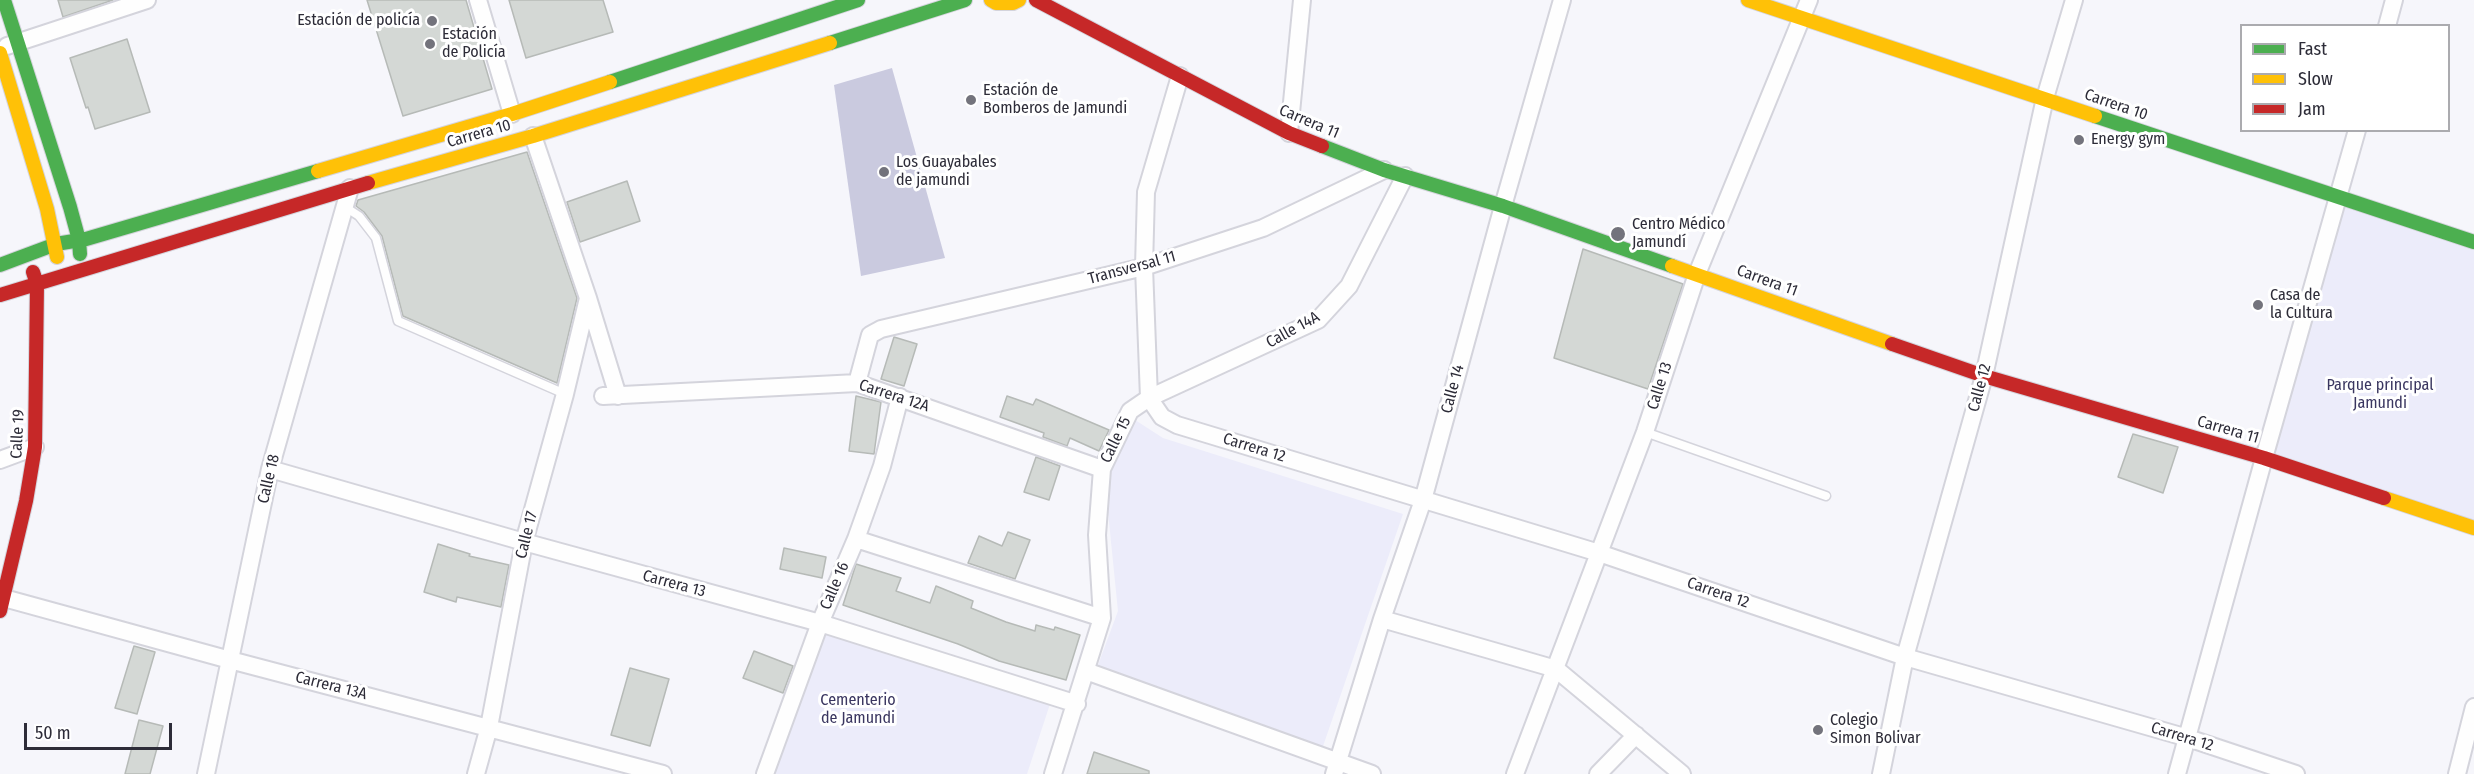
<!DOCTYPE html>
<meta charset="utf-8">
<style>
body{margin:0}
#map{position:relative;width:2474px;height:774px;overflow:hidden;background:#f6f6fb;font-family:"Fira Sans Condensed",sans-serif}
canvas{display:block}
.legend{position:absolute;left:2240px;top:24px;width:210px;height:108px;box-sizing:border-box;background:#fff;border:2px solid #ababaf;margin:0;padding:8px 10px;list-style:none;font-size:18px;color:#2d2c38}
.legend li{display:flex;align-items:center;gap:12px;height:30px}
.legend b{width:30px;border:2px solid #ababaf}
.scale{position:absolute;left:24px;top:723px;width:148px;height:27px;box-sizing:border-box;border:3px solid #2d2c38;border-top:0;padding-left:8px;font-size:18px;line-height:21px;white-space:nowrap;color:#2d2c38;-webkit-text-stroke:4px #fff;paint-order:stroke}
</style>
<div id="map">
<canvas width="2474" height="774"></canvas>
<ul class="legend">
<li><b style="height:8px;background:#4caf50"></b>Fast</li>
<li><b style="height:8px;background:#ffc107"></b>Slow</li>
<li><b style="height:8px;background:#c62828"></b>Jam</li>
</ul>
<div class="scale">50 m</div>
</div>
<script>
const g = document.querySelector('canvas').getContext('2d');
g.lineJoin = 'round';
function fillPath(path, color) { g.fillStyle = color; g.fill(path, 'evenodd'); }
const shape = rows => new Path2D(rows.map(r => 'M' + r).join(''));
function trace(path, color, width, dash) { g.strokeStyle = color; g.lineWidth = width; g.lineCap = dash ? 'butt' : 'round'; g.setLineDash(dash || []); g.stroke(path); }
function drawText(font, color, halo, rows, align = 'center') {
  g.font = font + ' "Fira Sans Condensed",sans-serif'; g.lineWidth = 6; g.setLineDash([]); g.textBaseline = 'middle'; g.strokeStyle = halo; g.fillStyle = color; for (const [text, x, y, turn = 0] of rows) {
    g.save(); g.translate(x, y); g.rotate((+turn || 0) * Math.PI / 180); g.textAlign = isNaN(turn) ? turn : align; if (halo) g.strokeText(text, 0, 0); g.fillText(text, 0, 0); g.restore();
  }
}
const green = shape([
 [2339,197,2474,242,2474,528,2264,458],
 [1132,418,1163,438,1403,514,1321,752,1098,665,1118,611,1104,472],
 [817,631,1050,704,1027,774,770,774]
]);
const water = shape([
 [892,68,945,258,861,276,834,85]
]);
const building = shape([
 [58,0,113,0,63,17,58,0],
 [367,0,466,0,492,89,403,116,367,0],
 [509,0,603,0,613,32,526,58,509,0],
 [127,39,150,112,95,129,88,107,86,108,70,58,127,39],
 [527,152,577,298,557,383,403,316,382,236,364,212,356,206,358,200,527,152],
 [627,181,640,221,580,242,567,202,627,181],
 [1583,249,1683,284,1648,389,1554,358,1583,249],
 [894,337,917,344,904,386,881,379,894,337],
 [856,396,881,402,874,454,849,451,856,396],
 [1007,396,1033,405,1036,399,1109,430,1099,451,1070,438,1067,446,1043,437,1044,433,1000,417,1007,396],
 [2133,434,2178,447,2163,493,2118,477,2133,434],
 [1036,457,1060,466,1049,500,1024,492,1036,457],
 [1008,532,1030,540,1015,579,968,563,979,536,1002,546,1008,532],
 [438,544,470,554,469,556,509,565,501,607,457,597,456,602,424,592,438,544],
 [784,548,826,557,822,578,780,569,784,548],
 [856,564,901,578,896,591,930,603,936,586,973,601,971,608,1006,622,1035,631,1036,625,1054,630,1055,627,1080,635,1066,680,999,661,958,644,843,605,856,564],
 [134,646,155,652,137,714,115,708,134,646],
 [754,651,793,666,783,693,743,678,754,651],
 [630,668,669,679,650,746,611,735,630,668],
 [139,720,163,726,150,774,125,774,139,720],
 [1094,752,1149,771,1149,774,1087,774,1094,752]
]);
const lane = shape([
 [345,207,359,216,376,238,398,321,565,394],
 [1645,432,1826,496]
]);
const street = shape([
 [478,0,512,114],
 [2387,26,2394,0],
 [7,46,147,0],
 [1289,133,1302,0],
 [533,136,588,298,618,396],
 [857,383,870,335,881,329,1144,267,1263,228,1384,170],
 [603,396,857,383,1102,469],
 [1149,398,1162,417,1177,425,1599,553,1905,657,2188,738,2296,774],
 [1149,398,1144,267,1146,192,1180,76],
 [0,460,35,447],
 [270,469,524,542,820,623,1077,704],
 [856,539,1102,618],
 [0,597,230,660,663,774],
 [1382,619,1556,669,1682,774],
 [1086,671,1372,774],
 [206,774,270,469,350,188],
 [476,774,489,727,524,542,565,394,588,298],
 [765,774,820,623,856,539,882,466,900,397],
 [1053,774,1102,618,1097,535,1102,469,1130,411,1149,398,1318,320,1349,286,1405,176],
 [1334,774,1382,619,1423,500,1503,206,1562,0],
 [1515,774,1645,432,1697,274,1809,0],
 [1598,774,1636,735],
 [1881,774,1905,657,1984,376,2045,98,2074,0],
 [2177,774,2264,458,2357,130],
 [2457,774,2474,707]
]);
const fast = shape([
 [4,0,70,207,79,240,80,254],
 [830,43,965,0],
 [610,82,858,0],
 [2095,116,2474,242],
 [1322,146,1384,170,1503,206,1672,266],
 [0,265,56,244,86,239,318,171]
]);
const slow = shape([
 [991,0,996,3,1013,3,1019,0],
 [1748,0,2095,116],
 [0,53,47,209,57,257],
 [318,171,512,114,610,82],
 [368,183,533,136,830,43],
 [1672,266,1892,344],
 [2384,498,2474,528]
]);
const jam = shape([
 [1036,0,1289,133,1322,146],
 [0,295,368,183],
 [1892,344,1984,376,2264,458,2384,498],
 [0,611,26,501,35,447,37,284,33,272]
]);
const markers = [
 [432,21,6,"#73737c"],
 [430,44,6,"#73737c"],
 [971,100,6,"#73737c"],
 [2079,140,6,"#73737c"],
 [884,172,6,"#73737c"],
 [1618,234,8,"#73737c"],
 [2258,305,6,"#73737c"],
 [1818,730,6,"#73737c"]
];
const poiNames = [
 ["Estación de policía",420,21,"right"],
 ["Estación",442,35],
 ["de Policía",442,53],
 ["Estación de",983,91],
 ["Bomberos de Jamundi",983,109],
 ["Energy gym",2091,140],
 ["Los Guayabales",896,163],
 ["de jamundi",896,181],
 ["Centro Médico",1632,225],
 ["Jamundí",1632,243],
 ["Casa de",2270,296],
 ["la Cultura",2270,314],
 ["Colegio",1830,721],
 ["Simon Bolivar",1830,739]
];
const streetNames = [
 ["Carrera 10",2116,105,19],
 ["Carrera 11",1309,122,23],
 ["Carrera 10",479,134,-16],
 ["Transversal 11",1132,268,-15],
 ["Carrera 11",1767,281,20],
 ["Calle 14A",1293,330,-29],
 ["Calle 13",1660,386,-72],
 ["Calle 12",1980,388,-75],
 ["Calle 14",1453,389,-75],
 ["Carrera 12A",894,396,18],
 ["Carrera 11",2228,430,16],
 ["Calle 19",18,434,-87],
 ["Calle 15",1116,440,-64],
 ["Carrera 12",1254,448,17],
 ["Calle 18",269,479,-77],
 ["Calle 17",527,535,-76],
 ["Carrera 13",674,584,15],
 ["Calle 16",835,586,-67],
 ["Carrera 12",1718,593,19],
 ["Carrera 13A",331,686,14],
 ["Carrera 12",2182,737,17]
];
const parkNames = [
 ["Parque principal",2380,386],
 ["Jamundi",2380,404],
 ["Cementerio",858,701],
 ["de Jamundi",858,719]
];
fillPath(green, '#ececfa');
fillPath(water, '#cacadf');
fillPath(building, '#d4d8d5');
trace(building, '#b6bab7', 1.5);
trace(lane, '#d4d4dc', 11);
trace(street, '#d4d4dc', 20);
trace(fast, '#d4d4dc', 16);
trace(slow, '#d4d4dc', 16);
trace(jam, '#d4d4dc', 16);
trace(lane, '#fefefe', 8);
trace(street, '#fefefe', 16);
trace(fast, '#4caf50', 14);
trace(slow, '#ffc107', 14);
trace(jam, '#c62828', 14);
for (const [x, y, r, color] of markers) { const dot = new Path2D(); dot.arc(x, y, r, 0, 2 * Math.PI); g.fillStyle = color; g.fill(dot); trace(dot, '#fff', 2); }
drawText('16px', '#2d2c38', '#fff', poiNames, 'left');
drawText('16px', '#2d2c38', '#fff', streetNames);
drawText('16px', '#3a3660', '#fff', parkNames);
</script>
